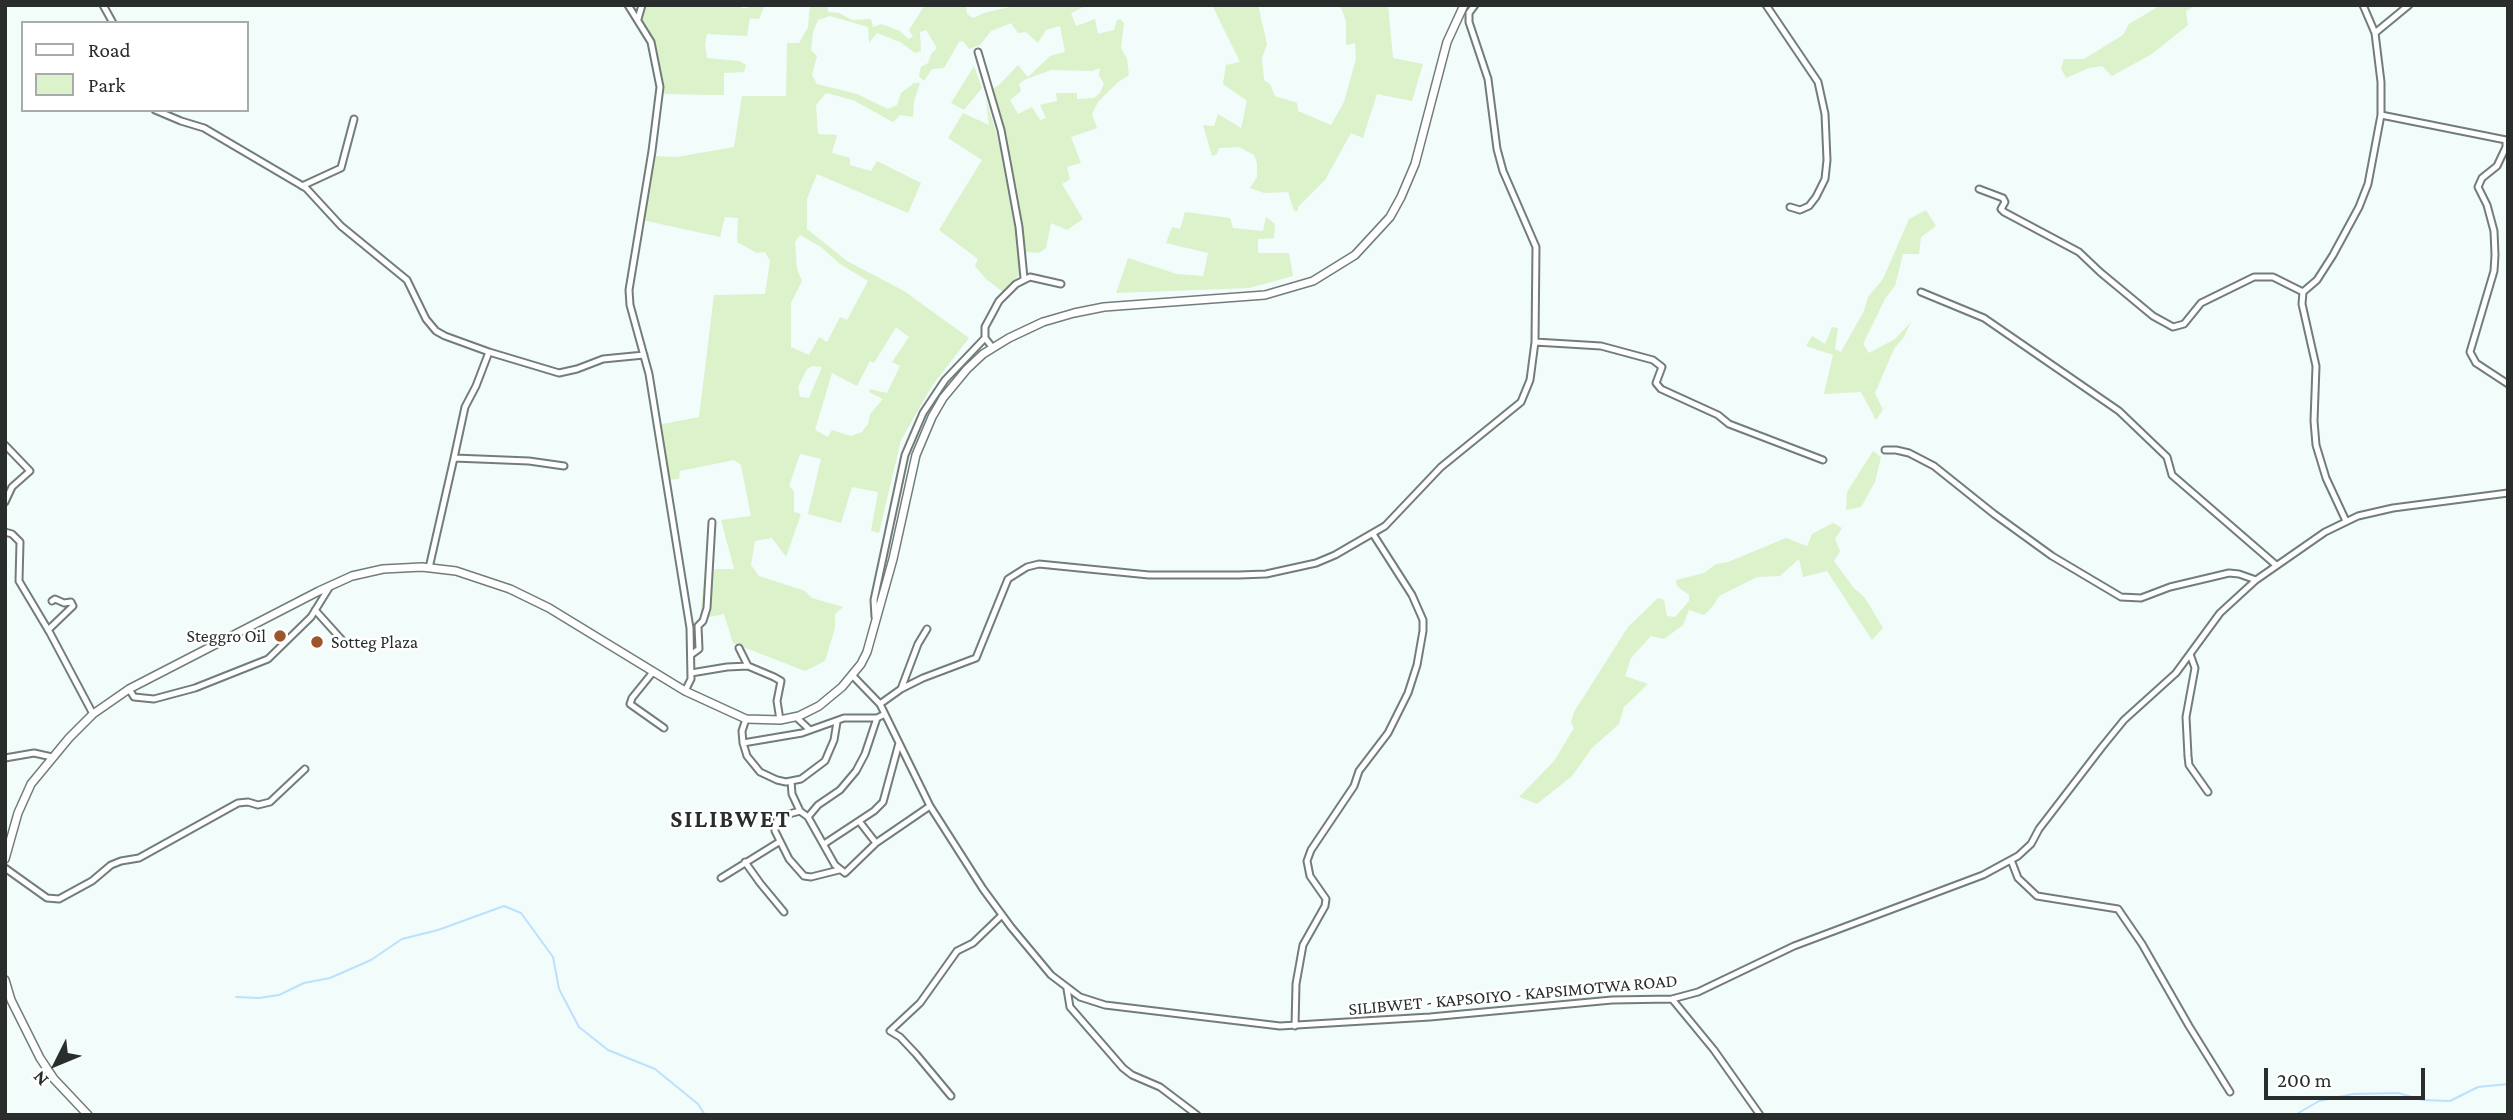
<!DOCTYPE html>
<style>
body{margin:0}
#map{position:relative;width:2513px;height:1120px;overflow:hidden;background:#f1fcfb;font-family:"Crimson Pro",serif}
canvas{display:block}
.frame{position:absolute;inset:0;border:7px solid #292d2c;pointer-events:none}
.legend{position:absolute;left:21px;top:21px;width:228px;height:91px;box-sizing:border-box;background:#fff;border:2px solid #a9abab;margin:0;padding:9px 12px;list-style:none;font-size:21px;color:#292d2c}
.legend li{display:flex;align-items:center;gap:14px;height:35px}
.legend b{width:35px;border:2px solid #a9abab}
.north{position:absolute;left:21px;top:1029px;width:70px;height:70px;-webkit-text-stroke:5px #fff;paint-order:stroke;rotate:227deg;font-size:19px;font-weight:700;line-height:28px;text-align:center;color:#292d2c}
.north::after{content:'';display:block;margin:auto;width:24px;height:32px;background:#292d2c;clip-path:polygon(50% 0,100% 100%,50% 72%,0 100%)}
.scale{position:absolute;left:2264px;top:1068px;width:161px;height:32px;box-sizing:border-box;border:4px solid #292d2c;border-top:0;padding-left:9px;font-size:21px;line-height:24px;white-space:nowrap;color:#292d2c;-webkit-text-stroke:5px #fff;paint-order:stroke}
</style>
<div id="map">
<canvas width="2513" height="1120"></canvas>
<div class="frame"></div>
<ul class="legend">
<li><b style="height:9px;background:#fff"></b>Road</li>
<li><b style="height:19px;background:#dbf2ca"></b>Park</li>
</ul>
<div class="north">N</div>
<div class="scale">200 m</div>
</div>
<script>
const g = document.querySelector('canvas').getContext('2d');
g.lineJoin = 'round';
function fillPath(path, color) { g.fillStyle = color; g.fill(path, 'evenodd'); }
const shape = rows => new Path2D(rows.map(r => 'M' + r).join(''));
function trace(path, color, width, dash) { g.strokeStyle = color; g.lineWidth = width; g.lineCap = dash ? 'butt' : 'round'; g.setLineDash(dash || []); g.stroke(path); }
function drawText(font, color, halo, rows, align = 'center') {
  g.font = font + ' "Crimson Pro",serif'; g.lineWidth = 5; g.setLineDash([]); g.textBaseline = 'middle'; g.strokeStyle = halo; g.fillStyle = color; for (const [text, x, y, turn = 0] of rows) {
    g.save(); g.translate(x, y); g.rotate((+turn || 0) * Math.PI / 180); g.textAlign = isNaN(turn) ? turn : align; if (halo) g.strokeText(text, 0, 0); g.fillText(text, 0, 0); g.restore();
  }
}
const green = shape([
 [645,5,741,5,741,8,748,8,749,5,765,5,759,19,750,18,747,36,707,34,705,45,707,58,739,61,746,65,744,72,724,73,724,95,717,95,664,94,655,47,641,19],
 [810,5,827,5,828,12,839,13,852,20,871,19,873,27,881,24,900,31,908,39,913,37,909,30,925,5,966,5,967,14,973,18,987,12,1019,5,1088,5,1071,13,1076,26,1095,19,1098,34,1114,30,1117,20,1120,19,1124,23,1121,48,1127,59,1129,75,1117,83,1098,102,1092,114,1097,128,1071,137,1081,163,1067,167,1070,179,1062,184,1083,219,1067,230,1051,223,1046,248,1039,253,1025,252,1010,173,1008,149,992,89,999,85,1018,65,1028,77,1050,56,1065,52,1060,26,1046,30,1038,43,1026,32,1018,33,1011,23,991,31,980,45,969,49,963,41,959,42,944,68,932,69,924,81,919,76,921,67,928,63,931,54,937,48,926,30,920,32,921,51,915,53,900,42,877,33,869,43,868,27,830,16,818,20,813,32,811,50,817,56,812,75,817,84,857,94,888,109,897,105,901,93,914,83,920,83,914,101,913,117,900,115,893,122,853,100,826,93,816,105,818,134,837,135,832,153,850,158,850,165,871,171,877,161,921,183,908,213,817,174,807,199,807,229,847,261,904,291,969,338,932,386,901,440,879,533,871,531,878,492,852,487,841,523,808,514,821,459,800,454,789,486,794,491,794,512,801,514,786,557,772,538,755,541,751,565,759,576,805,591,812,598,843,607,835,614,835,628,825,661,805,671,733,643,724,614,700,619,705,569,734,569,721,520,751,516,741,465,734,460,680,471,679,479,668,480,658,425,699,417,714,295,765,294,770,261,765,252,757,253,737,242,738,218,725,217,720,237,642,220,654,156,677,157,734,147,742,96,786,96,787,43,799,43,808,27],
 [1100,68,1099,76,1104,83,1100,93,1094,98,1077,99,1077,93,1056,93,1057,101,1040,105,1046,118,1040,120,1032,107,1018,114,1010,100,1021,91,1019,84,1024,80,1051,70,1092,71],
 [800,235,821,247,840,264,868,281,847,320,840,317,827,342,819,337,809,355,791,347,791,303,802,281,797,269,795,242],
 [896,327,909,337,892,362,900,366,887,393,870,389,869,392,883,399,870,414,868,424,862,432,851,436,832,430,828,437,815,430,832,373,857,386,870,361,874,363],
 [813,366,822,367,809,398,800,397,798,387,807,369],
 [1212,5,1258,5,1267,44,1262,58,1264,80,1270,84,1275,96,1297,103,1298,111,1331,125,1344,102,1356,59,1355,43,1346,45,1346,21,1340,5,1388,5,1393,58,1423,64,1412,101,1377,94,1363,138,1351,133,1325,180,1298,207,1298,211,1294,211,1288,192,1264,193,1250,188,1257,177,1257,163,1254,155,1239,147,1219,148,1217,154,1212,156,1203,125,1214,126,1218,114,1241,128,1247,101,1223,84,1226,65,1240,62],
 [2161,5,2197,5,2186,11,2188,25,2152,54,2112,76,2102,66,2089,68,2066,78,2061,68,2064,59,2084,59,2123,35,2129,24],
 [974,66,982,88,964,110,951,103],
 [986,99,1002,153,1021,262,1020,274,1003,292,986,279,975,266,978,259,939,230,982,160,948,138,963,113,989,125],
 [1926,210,1936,226,1921,237,1919,254,1903,254,1895,286,1886,297,1863,344,1869,353,1895,339,1911,322,1904,337,1894,349,1875,393,1883,410,1876,420,1861,392,1824,394,1833,355,1806,346,1812,336,1825,344,1832,327,1838,328,1835,349,1841,352,1864,311,1868,297,1883,279,1909,219],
 [1185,212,1230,218,1233,228,1263,231,1266,217,1275,224,1274,238,1258,239,1258,253,1289,253,1293,276,1249,288,1116,293,1128,258,1177,274,1203,276,1208,253,1166,243,1172,227,1180,229],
 [1873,451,1881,457,1875,482,1861,507,1846,510,1847,492],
 [1833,523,1842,528,1835,539,1840,551,1834,561,1853,587,1865,598,1883,628,1872,640,1827,571,1803,577,1799,559,1780,576,1757,577,1719,596,1713,606,1704,615,1689,610,1683,625,1664,639,1651,636,1631,658,1625,676,1648,684,1624,707,1619,724,1592,748,1572,776,1537,804,1519,797,1554,761,1574,728,1571,722,1574,712,1628,627,1658,598,1664,600,1667,616,1675,617,1689,601,1689,595,1677,586,1676,580,1704,573,1716,564,1728,562,1786,538,1807,546,1812,534]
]);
const stream = shape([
 [236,997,259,998,279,995,304,983,330,978,371,960,402,939,438,930,504,906,521,913,553,957,559,989,579,1027,608,1050,655,1069,698,1104,705,1115],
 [2295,1115,2319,1101,2353,1094,2398,1093,2423,1100,2450,1101,2478,1087,2508,1084]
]);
const minor = shape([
 [103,5,113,23],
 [628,5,651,42,660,87,652,151,629,290,630,305,649,374,690,628,691,679,685,691],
 [1766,5,1818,82,1825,114,1827,160,1825,179,1816,197,1809,206,1800,210,1790,207],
 [638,19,642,5],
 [2375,33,2409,5],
 [978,52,1001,130,1008,167,1019,227,1024,278],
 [155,110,181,121,204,128,306,188,341,226,407,280,426,319,436,331,445,336,489,352,559,373,577,369,603,359,644,355],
 [2381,115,2506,140,2506,147,2497,166,2482,178,2478,187,2487,205,2494,231,2495,255,2494,271,2470,352,2476,363,2508,384],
 [302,186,341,168,354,119],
 [1979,189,2003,198,2005,202,2001,209,2004,212,2079,252,2100,272,2153,316,2173,327,2184,324,2201,303,2254,277,2273,277,2303,292],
 [1921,292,1984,318,2119,411,2167,457,2172,475,2276,565],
 [1535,342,1601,346,1653,360,1662,367,1656,383,1661,389,1718,415,1729,424,1823,460],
 [992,347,985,338,985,327,999,301,1016,284,1030,277,1061,284],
 [489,352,476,386,465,407,454,458,529,461,564,466],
 [5,445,30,471,12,487,5,502],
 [1885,450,1896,450,1909,453,1934,466,1994,514,2052,556,2121,597,2141,598,2170,587,2229,573,2239,574,2256,580],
 [2346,521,2326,478,2316,445,2314,421,2316,366,2302,304,2303,292,2317,280,2333,255,2359,207,2368,184,2381,115,2381,82,2375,33,2363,5],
 [5,532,12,534,20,542,19,581,50,633,93,714],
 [429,568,454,458],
 [315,610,342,640],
 [875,617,874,600,905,455,923,413,945,380,985,338],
 [48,630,73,606,71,602,64,603,55,599,52,601],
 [739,648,748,666],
 [692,654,699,649,698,626,703,621,707,608,712,522],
 [2190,654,2195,668,2186,717,2188,756,2189,765,2208,792],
 [653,672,632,698,630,704,664,728],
 [691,673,727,667,748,666,774,677,781,681,777,701,780,720],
 [852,675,880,704,930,806,983,889,1011,927,1051,975,1080,997,1105,1005,1280,1026,1430,1017,1612,1000,1672,999,1698,992,1794,946,1983,875,2018,856,2031,844,2039,829,2102,747,2124,720,2176,673,2220,613,2256,580,2325,532,2358,516,2393,508,2508,493],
 [129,689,134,697,154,699,195,688,268,659,311,617,329,588],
 [901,689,918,644,927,629],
 [880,704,901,689,923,678,976,658,1008,579,1027,567,1039,564,1149,575,1239,575,1266,574,1316,563,1335,555,1385,526,1441,467,1521,402,1530,380,1535,342,1536,247,1503,171,1497,149,1488,79,1469,22,1469,13,1475,5],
 [796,717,810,730],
 [746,719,742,731,743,743,747,756,760,772,777,780,786,782,801,779,825,761,834,740,837,722],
 [743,743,802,733,844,718,877,718,885,714],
 [5,758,34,753,52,757],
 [791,781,792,794,800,811,808,817,835,865,845,873,876,843,930,806],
 [800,811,778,817,775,826,775,831,789,859,804,876,811,877,839,870],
 [808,817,818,805,840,790,856,771,865,754,877,718],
 [859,821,876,843],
 [824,844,874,811,883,802,899,743],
 [2011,860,2018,878,2037,896,2118,909,2142,944,2189,1026,2230,1092],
 [745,862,760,883,784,912],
 [5,868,47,898,59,899,92,881,111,865,121,861,139,858,238,803,248,802,258,805,270,802,305,769],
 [721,878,779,842],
 [1067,989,1070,1007,1123,1068,1132,1075,1160,1087,1197,1115],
 [1672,999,1714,1050,1760,1115],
 [1295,1026,1296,984,1303,945,1325,906,1326,899,1310,876,1307,861,1311,850,1354,786,1359,771,1388,733,1408,693,1417,665,1423,631,1423,620,1412,595,1373,534],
 [951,1096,916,1054,900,1037,890,1031,920,1003,957,951,973,943,1002,915]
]);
const major = shape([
 [5,859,18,813,31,784,69,738,93,714,129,689,319,591,352,576,383,569,422,567,456,571,510,589,549,608,685,691,746,719,780,720,799,716,819,706,842,687,861,664,867,652,893,559,916,455,932,417,943,398,967,369,983,354,1009,338,1043,322,1074,313,1104,307,1265,295,1313,281,1355,255,1390,217,1401,197,1415,164,1447,42,1464,5],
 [5,980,11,1000,40,1058,54,1079,88,1115]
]);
const markers = [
 [280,636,7,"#9c562c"],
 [317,642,7,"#9c562c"]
];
const poiNames = [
 ["Steggro Oil",266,636],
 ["Sotteg Plaza",331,642,"left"]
];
const streetNames = [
 ["SILIBWET - KAPSOIYO - KAPSIMOTWA ROAD",1513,995,-5]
];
const districtNames = [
 ["SILIBWET",731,820]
];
fillPath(green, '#dbf2ca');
trace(stream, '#bde1fd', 2);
trace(minor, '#727d7b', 9);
trace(major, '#727d7b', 10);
trace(minor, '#fff', 5);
trace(major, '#fff', 7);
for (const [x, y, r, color] of markers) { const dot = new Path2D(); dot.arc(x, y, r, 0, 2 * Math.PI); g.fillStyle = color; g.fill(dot); trace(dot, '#fff', 2.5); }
drawText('18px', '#292d2c', '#fff', poiNames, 'right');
drawText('18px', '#292d2c', '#fff', streetNames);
g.letterSpacing = '2px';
drawText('bold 24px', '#292d2c', '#fff', districtNames);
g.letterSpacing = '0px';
</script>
